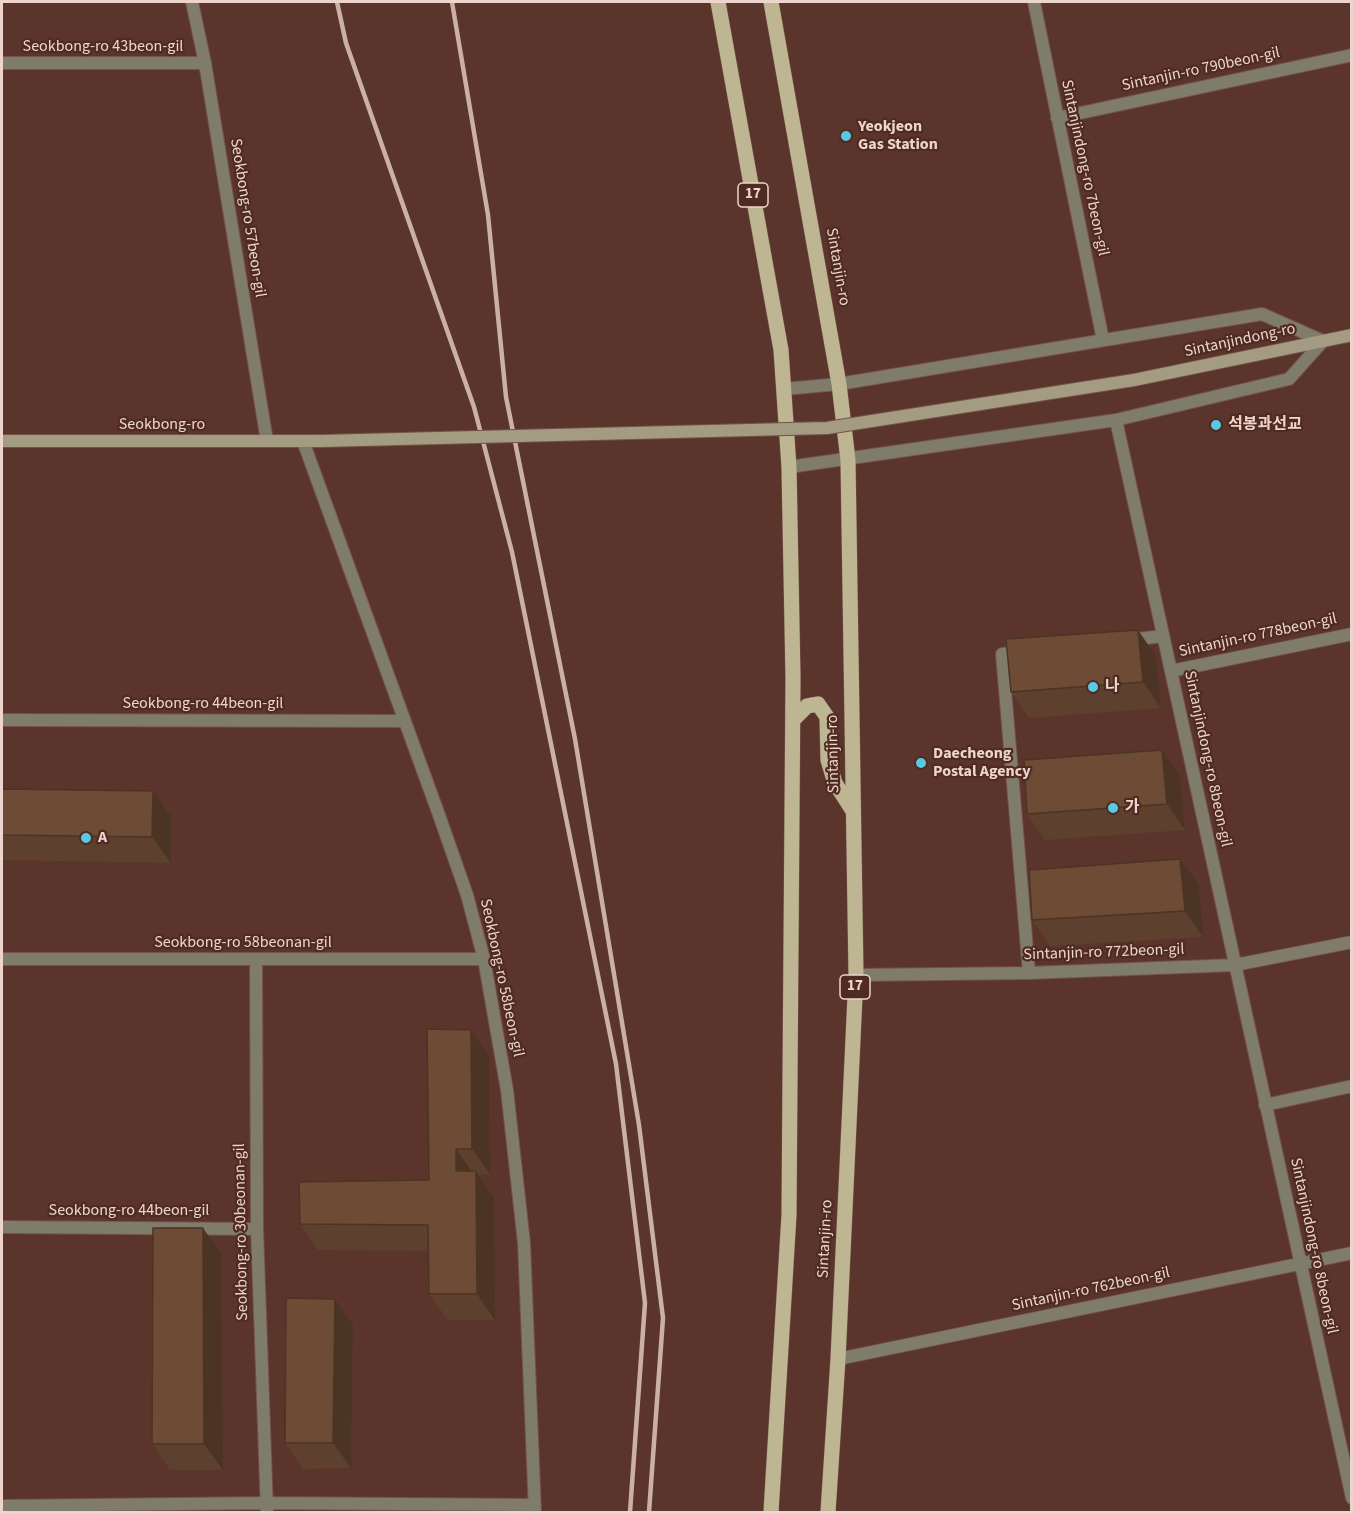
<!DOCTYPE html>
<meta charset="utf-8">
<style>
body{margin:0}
#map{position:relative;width:1353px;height:1514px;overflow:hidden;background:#5b352c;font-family:"Source Sans 3",sans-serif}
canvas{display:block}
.frame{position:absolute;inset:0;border:3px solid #edd5ce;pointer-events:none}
</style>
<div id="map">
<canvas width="1353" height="1514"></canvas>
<div class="frame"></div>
</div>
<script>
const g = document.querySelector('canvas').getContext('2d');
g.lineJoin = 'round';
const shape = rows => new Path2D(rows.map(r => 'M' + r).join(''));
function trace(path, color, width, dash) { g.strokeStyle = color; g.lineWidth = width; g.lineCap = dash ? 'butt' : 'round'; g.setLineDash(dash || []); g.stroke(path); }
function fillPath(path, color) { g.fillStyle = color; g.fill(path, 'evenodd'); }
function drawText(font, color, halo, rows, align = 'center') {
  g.font = font + ' "Source Sans 3","Noto Sans KR",sans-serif'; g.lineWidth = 4.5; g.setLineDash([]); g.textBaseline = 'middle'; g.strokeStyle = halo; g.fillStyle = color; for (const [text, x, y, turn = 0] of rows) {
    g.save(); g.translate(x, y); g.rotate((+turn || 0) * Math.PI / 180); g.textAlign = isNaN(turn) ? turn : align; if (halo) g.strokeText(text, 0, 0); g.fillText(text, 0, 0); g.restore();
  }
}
const service = shape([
 [1129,640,1163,636],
 [1022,652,1002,654,1029,973]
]);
const minor = shape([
 [192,2,205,63,267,441],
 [1034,2,1103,340],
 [2,63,205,63],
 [1057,118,1352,55],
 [784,389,839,384,1262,314,1323,341,1289,379,1116,420,789,467],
 [1116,420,1352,1498],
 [303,441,439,815,467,895,484,959,507,1090,524,1243,535,1512],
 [1171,671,1352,634],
 [2,720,404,721],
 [2,959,484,959],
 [256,959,257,1229,267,1512],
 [856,975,1029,973,1235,965,1352,942],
 [1265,1105,1352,1086],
 [2,1227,257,1229],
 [838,1359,1352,1253],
 [2,1506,266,1503,535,1505]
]);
const secondary = shape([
 [1134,380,1352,335],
 [2,441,322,441]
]);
const primary = shape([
 [718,2,781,350,789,467,793,678,789,1215,771,1512],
 [771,2,839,384,848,460,856,975,838,1359,828,1512],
 [793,720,807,706,818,704,827,717,828,760,835,783,853,811]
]);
const rail = shape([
 [337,2,346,43,474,407,512,552,616,1064,645,1303,630,1512],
 [452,2,488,215,506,397,575,739,639,1125,663,1318,649,1512]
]);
const secondaryBridge = shape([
 [322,441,827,428,1134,380]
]);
const wall = shape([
 [1156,656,1161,708,1029,718,1011,692],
 [1162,750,1180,776,1185,830,1045,840,1027,814],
 [2,789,153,791,171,816,171,863,2,860],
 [1199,885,1203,937,1050,946,1032,920],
 [471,1030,489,1056,490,1174,479,1175,494,1197,495,1320,448,1320,429,1294,429,1251,318,1250,300,1224,429,1180],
 [221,1254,223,1470,170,1470,152,1444],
 [353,1325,351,1468,303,1469,285,1443]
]);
const shadedWall = shape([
 [1138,630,1156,656,1161,708,1143,682],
 [1162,750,1180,776,1185,830,1167,804],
 [153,791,171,816,171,863,152,837],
 [1180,859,1199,885,1203,937,1185,911],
 [471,1030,489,1056,490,1174,472,1149],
 [456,1149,474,1175,456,1171],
 [476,1171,494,1197,495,1320,477,1294],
 [203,1228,221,1254,223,1470,204,1444],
 [335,1299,353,1325,351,1468,333,1443]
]);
const building = shape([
 [1138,630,1143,682,1011,692,1006,639,1138,630],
 [1162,750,1167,804,1027,814,1024,760,1162,750],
 [2,789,153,791,152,837,2,835,2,789],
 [1180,859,1185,911,1032,920,1029,870,1180,859],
 [427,1029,471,1030,472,1149,456,1149,456,1171,476,1171,477,1294,429,1294,428,1225,300,1224,299,1182,429,1180,427,1029],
 [153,1228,203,1228,204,1444,152,1444,153,1228],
 [286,1298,335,1299,333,1443,285,1443,286,1298]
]);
const markers = [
 [846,136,6,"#57c9e2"],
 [1216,425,6,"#57c9e2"],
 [1093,687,6,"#57c9e2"],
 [921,763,6,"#57c9e2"],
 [1113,808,6,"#57c9e2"],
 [86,838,6,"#57c9e2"]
];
const shields = [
 [753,195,30],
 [855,987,30]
];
const shieldNames = [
 ["17",753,195],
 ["17",855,987]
];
const streetNames = [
 ["Seokbong-ro 43beon-gil",103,47],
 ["Sintanjin-ro 790beon-gil",1201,70,-12],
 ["Sintanjindong-ro 7beon-gil",1084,168,78],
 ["Seokbong-ro 57beon-gil",247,218,81],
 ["Sintanjin-ro",837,267,80],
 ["Sintanjindong-ro",1240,341,-12],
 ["Seokbong-ro",162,425],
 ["Sintanjin-ro 778beon-gil",1258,636,-12],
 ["Seokbong-ro 44beon-gil",203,704],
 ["Sintanjin-ro",834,754,-91],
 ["Sintanjindong-ro 8beon-gil",1207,759,78],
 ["Seokbong-ro 58beonan-gil",243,943],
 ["Sintanjin-ro 772beon-gil",1104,953,-2],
 ["Seokbong-ro 58beon-gil",501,978,78],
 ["Seokbong-ro 44beon-gil",129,1211],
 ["Seokbong-ro 30beonan-gil",242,1232,-91],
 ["Sintanjin-ro",826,1239,-87],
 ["Sintanjindong-ro 8beon-gil",1313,1246,78],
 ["Sintanjin-ro 762beon-gil",1091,1290,-12]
];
const poiNames = [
 ["Yeokjeon",858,127],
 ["Gas Station",858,145],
 ["석봉과선교",1228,425],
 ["나",1105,687],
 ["Daecheong",933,754],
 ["Postal Agency",933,772],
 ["가",1125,808],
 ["A",98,838]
];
trace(service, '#755249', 14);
trace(minor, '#755249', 14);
trace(secondary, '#755249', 14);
trace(primary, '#755249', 16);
trace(service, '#807c6b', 12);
trace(minor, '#807c6b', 12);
trace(secondary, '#a39c82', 12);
trace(primary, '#beb593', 15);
trace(rail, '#cbb0a8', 4.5);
trace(secondaryBridge, '#755249', 14, []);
trace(secondaryBridge, '#a39c82', 12);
fillPath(wall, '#5e402e');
fillPath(shadedWall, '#4c3425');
fillPath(building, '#6d4b35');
trace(building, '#4c3425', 1.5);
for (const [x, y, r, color] of markers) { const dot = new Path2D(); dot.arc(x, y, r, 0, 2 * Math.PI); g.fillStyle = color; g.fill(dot); trace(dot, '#4f2b22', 2); }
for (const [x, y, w] of shields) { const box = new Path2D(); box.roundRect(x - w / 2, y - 12, w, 24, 4.5); g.fillStyle = '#4f2b22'; g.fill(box); trace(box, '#edd5ce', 1.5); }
drawText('bold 15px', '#edd5ce', null, shieldNames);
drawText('16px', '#edd5ce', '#4f2b22', streetNames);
drawText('bold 16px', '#edd5ce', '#4f2b22', poiNames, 'left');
</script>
